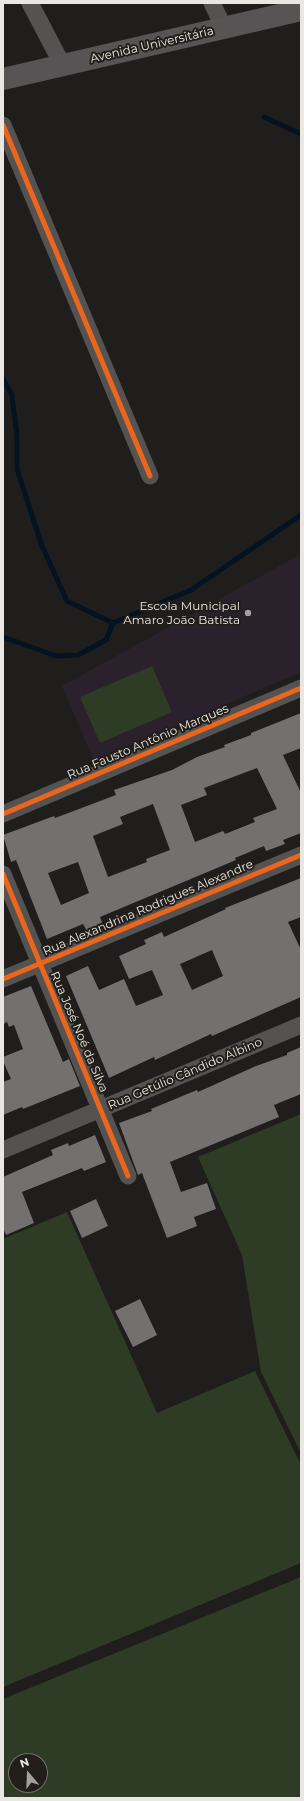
<!DOCTYPE html>
<meta charset="utf-8">
<style>
body{margin:0}
#map{position:relative;width:304px;height:1801px;overflow:hidden;background:#201e1c;font-family:Montserrat,sans-serif}
canvas{display:block}
.frame{position:absolute;inset:0;border:4px solid #e9e6e3;pointer-events:none}
.north{position:absolute;left:8px;top:1753px;width:40px;height:40px;box-sizing:border-box;background:#221e1a;border:1px solid #726e6a;border-radius:50%;rotate:341deg;font-size:11px;font-weight:700;line-height:16px;text-align:center;color:#e9e6e3}
.north::after{content:'';display:block;margin:auto;width:14px;height:18px;background:#a3a09d;clip-path:polygon(50% 0,100% 100%,50% 72%,0 100%)}
</style>
<div id="map">
<canvas width="304" height="1801"></canvas>
<div class="frame"></div>
<div class="north">N</div>
</div>
<script>
const g = document.querySelector('canvas').getContext('2d');
g.lineJoin = 'round';
function fillPath(path, color) { g.fillStyle = color; g.fill(path, 'evenodd'); }
const shape = rows => new Path2D(rows.map(r => 'M' + r).join(''));
function trace(path, color, width, dash) { g.strokeStyle = color; g.lineWidth = width; g.lineCap = dash ? 'butt' : 'round'; g.setLineDash(dash || []); g.stroke(path); }
function drawText(font, color, halo, rows, align = 'center') {
  g.font = font + ' Montserrat,sans-serif'; g.lineWidth = 4; g.setLineDash([]); g.textBaseline = 'middle'; g.strokeStyle = halo; g.fillStyle = color; for (const [text, x, y, turn = 0] of rows) {
    g.save(); g.translate(x, y); g.rotate((+turn || 0) * Math.PI / 180); g.textAlign = isNaN(turn) ? turn : align; if (halo) g.strokeText(text, 0, 0); g.fillText(text, 0, 0); g.restore();
  }
}
const education = shape([
 [301,554,301,672,94,761,62,686]
]);
const green = shape([
 [152,666,172,712,100,743,80,697],
 [301,1114,301,1453,261,1372,242,1255,198,1157],
 [67,1212,157,1413,255,1371,301,1465,301,1563,3,1687,3,1239],
 [301,1577,301,1798,3,1798,3,1699],
 [16,1761,40,1761,40,1785,16,1785]
]);
const stream = shape([
 [264,117,301,134],
 [3,379,12,395,17,436,17,469,42,546,67,601,113,623,191,590,301,515],
 [3,637,56,656,78,655,106,640,113,623]
]);
const building = shape([
 [301,713,301,748,283,755,301,793,301,833,283,840,285,844,266,851,264,846,235,858,236,860,100,917,103,925,87,931,83,924,47,939,16,860,11,862,3,835,54,816,55,818,116,795,114,790,172,770,197,757,225,747,224,745,251,735,251,733],
 [257,768,277,809,253,818,255,822,225,834,223,831,195,842,181,805,207,795,204,788],
 [153,804,170,850,146,859,147,862,108,877,93,836,123,824,120,817],
 [78,862,89,893,61,905,48,873],
 [301,878,301,917,288,922,301,950,301,997,212,1036,211,1034,155,1060,154,1057,109,1078,66,976,88,966,99,990,124,979,136,1006,163,995,152,970,129,979,119,956,146,944,144,940,162,932,164,937,226,909,225,908],
 [212,950,223,976,192,990,180,964],
 [31,986,63,1062,69,1059,80,1086,23,1109,22,1107,3,1115,3,1082,11,1079,3,1061,3,1057,23,1049,14,1025,9,1027,7,1022,3,1024,3,997],
 [301,1047,301,1094,274,1105,279,1117,170,1162,181,1192,207,1183,216,1209,194,1217,197,1226,167,1238,142,1173,138,1175,119,1123,152,1111,151,1109,197,1090,198,1092,256,1066,287,1055,287,1053],
 [95,1135,106,1162,84,1171,82,1168,22,1192,34,1223,6,1235,3,1228,3,1177,53,1155,51,1150,68,1143,69,1146],
 [96,1199,108,1226,82,1238,70,1211],
 [140,1299,157,1335,133,1347,115,1311]
]);
const street = shape([
 [30,3,63,66],
 [212,3,224,28],
 [3,125,150,476],
 [3,814,301,688],
 [3,874,128,1176],
 [3,979,301,855],
 [3,1150,301,1025]
]);
const secondary = shape([
 [3,79,301,10]
]);
const cycleway = shape([
 [3,125,150,476],
 [3,814,301,688],
 [3,874,128,1176],
 [3,979,301,855]
]);
const markers = [
 [248,613,4,"#a3a09d"]
];
const streetNames = [
 ["Avenida Universitária",152,45,-13],
 ["Rua Fausto Antônio Marques",148,742,-23],
 ["Rua Alexandrina Rodrigues Alexandre",148,908,-23],
 ["Rua José Noé da Silva",79,1032,67],
 ["Rua Getúlio Cândido Albino",185,1074,-23]
];
const poiNames = [
 ["Escola Municipal",240,606],
 ["Amaro João Batista",240,620]
];
fillPath(education, '#2b212c');
fillPath(green, '#2e3b25');
trace(stream, '#031321', 5);
fillPath(building, '#73716f');
trace(street, '#545352', 17);
trace(secondary, '#565454', 22);
trace(cycleway, '#eb651d', 5);
for (const [x, y, r, color] of markers) { const dot = new Path2D(); dot.arc(x, y, r, 0, 2 * Math.PI); g.fillStyle = color; g.fill(dot); trace(dot, '#221e1a', 1.5); }
drawText('12px', '#e9e6e3', '#221e1a', streetNames);
drawText('12px', '#e9e6e3', '#221e1a', poiNames, 'right');
</script>
